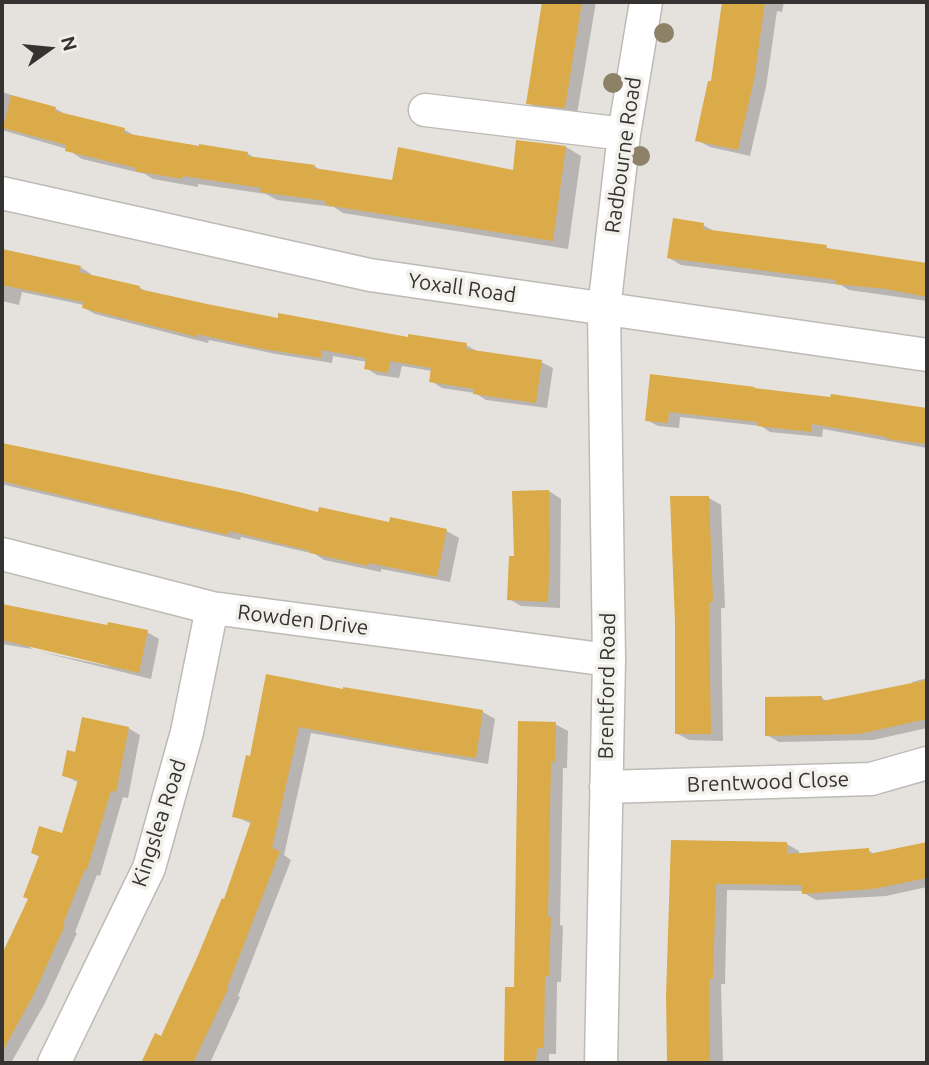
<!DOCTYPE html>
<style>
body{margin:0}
#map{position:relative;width:929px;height:1065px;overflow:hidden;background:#e5e2de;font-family:Ubuntu,sans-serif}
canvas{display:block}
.frame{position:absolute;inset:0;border:4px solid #343331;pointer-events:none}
.north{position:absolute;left:14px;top:14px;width:70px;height:70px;-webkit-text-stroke:5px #f2f0eb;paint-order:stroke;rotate:75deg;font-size:19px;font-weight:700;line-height:28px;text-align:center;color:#343331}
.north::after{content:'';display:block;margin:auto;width:24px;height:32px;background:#343331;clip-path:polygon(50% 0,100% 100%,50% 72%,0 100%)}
</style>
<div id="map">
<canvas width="929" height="1065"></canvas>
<div class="frame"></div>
<div class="north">N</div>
</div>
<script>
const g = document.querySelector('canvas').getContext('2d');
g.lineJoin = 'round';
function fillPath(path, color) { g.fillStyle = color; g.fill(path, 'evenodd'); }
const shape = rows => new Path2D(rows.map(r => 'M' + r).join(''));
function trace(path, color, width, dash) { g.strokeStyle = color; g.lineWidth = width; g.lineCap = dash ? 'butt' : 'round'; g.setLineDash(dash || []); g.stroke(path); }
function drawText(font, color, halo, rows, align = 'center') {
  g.font = font + ' Ubuntu,sans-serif'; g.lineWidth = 7; g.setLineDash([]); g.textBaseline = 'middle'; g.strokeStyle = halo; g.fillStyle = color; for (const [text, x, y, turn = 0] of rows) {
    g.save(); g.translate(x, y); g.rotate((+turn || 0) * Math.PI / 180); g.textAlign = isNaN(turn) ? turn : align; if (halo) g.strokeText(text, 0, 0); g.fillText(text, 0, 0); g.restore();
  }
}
const shadow = shape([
 [545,2,596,2,577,114,540,110,528,103],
 [731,2,784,2,782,12,777,11,766,87,750,156,710,147,697,140],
 [2,92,56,109,67,115,125,130,137,137,247,153,256,159,314,166,322,171,394,182,514,172,566,147,581,156,568,249,343,213,334,207,277,200,266,194,198,184,198,187,153,179,145,174,82,159,67,149,2,130],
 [703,225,716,232,826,247,832,250,927,265,927,301,849,290,841,285,681,265,669,258],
 [2,249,80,267,91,274,91,276,139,287,149,293,279,320,409,339,466,345,477,351,541,362,553,368,547,408,486,400,475,393,442,388,431,381,432,371,402,366,399,378,377,375,366,368,367,362,333,356,332,363,276,354,209,340,208,343,95,314,84,308,84,305,22,292,19,305,2,301],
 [652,376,832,399,832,396,927,410,927,448,823,429,822,437,770,432,761,426,680,417,679,428,658,426,647,420],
 [2,441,5,445,319,514,447,531,459,538,450,582,381,569,381,572,324,560,315,554,241,537,240,540,5,485,2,483],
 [549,491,561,499,560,608,521,606,509,599,516,558],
 [709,498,721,505,725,608,721,608,723,741,689,740,676,733],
 [2,606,109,627,147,632,159,639,151,679,37,651,108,666,109,663,29,646,32,649,2,644],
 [927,678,927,728,873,740,779,742,767,735,822,698,828,702,913,685,912,682],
 [344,691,483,712,495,719,488,764,311,733,284,855,291,860,238,996,240,997,210,1063,142,1063,156,1036,162,1038,225,901,252,824,234,816,251,758],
 [555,724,568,731,567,768,563,768,560,925,563,926,561,982,557,982,556,1054,549,1054,549,1063,500,1063,500,1061,506,1062],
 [128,728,140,735,128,798,123,797,100,876,97,875,75,932,77,933,45,1003,11,1063,2,1063,2,958,30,899,40,857,33,853,63,835,79,783,64,775,77,754],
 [673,842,787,844,799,851,799,855,868,850,876,855,927,844,927,887,886,896,816,900,804,893,803,891,727,890,725,984,721,984,723,1063,672,1063,668,1060]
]);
const building = shape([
 [542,2,582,2,565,108,526,104],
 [722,2,765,2,754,80,738,150,695,141,708,81,711,81],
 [11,95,56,107,55,111,125,128,124,133,199,146,199,144,248,152,247,156,315,165,314,168,392,180,398,147,513,170,516,140,566,146,553,241,325,205,326,201,260,192,261,188,183,176,182,179,135,171,136,168,65,151,66,145,3,128],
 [673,218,704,223,703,229,827,245,826,248,927,263,927,297,886,289,835,284,836,280,667,258],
 [2,249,81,266,79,272,140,286,139,289,207,304,278,318,278,313,408,337,408,334,467,343,466,349,542,360,536,403,473,394,474,389,429,382,431,368,390,361,388,373,364,369,366,358,322,350,321,358,263,349,197,334,197,337,82,308,83,302,2,285],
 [650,374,755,387,754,388,830,397,831,394,927,408,927,444,887,439,887,437,812,424,811,432,757,426,758,422,669,412,668,423,645,421],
 [2,443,239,492,318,512,319,507,389,522,390,517,447,529,437,577,369,563,368,566,310,553,310,551,229,531,228,535,165,521,2,481],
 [549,490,550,543,548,602,507,600,509,556,514,556,512,491],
 [670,496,709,496,713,602,709,602,711,734,675,734,675,623],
 [2,604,107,625,108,622,148,630,139,673,2,640],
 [266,674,343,689,343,687,483,710,476,758,408,748,299,727,272,848,280,851,227,988,228,989,193,1063,141,1063,155,1033,161,1036,196,960,222,898,224,899,251,821,232,817,246,755,250,756],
 [927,680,927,719,859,734,765,736,765,697,822,696,822,701],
 [82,717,129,727,116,792,111,791,87,870,85,869,63,924,65,925,33,996,2,1052,2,954,28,899,23,897,39,856,31,853,39,826,62,833,78,780,62,776,67,750,75,752],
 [518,721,556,722,555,762,551,761,548,917,551,917,549,976,545,976,544,1048,537,1048,536,1063,504,1063,505,987,514,987],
 [671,840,787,842,787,854,869,848,869,854,927,842,927,878,873,889,802,894,801,885,716,884,713,979,709,978,710,1061,667,1061,666,996]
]);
const minor = shape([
 [425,110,624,134],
 [2,193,370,275,927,355],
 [2,554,212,608,609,660],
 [606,787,871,779,927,763],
 [54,1063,149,868,187,732,212,608],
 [601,1063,609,660,604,309,624,134,646,2]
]);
const trees = [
 [664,33],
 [613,83],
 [640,156]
];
const streetNames = [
 ["Radbourne Road",623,155,-82],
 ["Yoxall Road",462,288,8],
 ["Rowden Drive",303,620,7],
 ["Brentford Road",607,686,-89],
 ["Brentwood Close",768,782,-2],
 ["Kingslea Road",159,823,-72]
];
fillPath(shadow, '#0003');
fillPath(building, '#daab48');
trace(minor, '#bdbbb6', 35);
trace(minor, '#fff', 32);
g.fillStyle = '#8d8268';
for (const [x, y] of trees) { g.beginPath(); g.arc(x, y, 10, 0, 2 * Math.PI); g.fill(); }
drawText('21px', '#343331', '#f2f0eb', streetNames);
</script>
